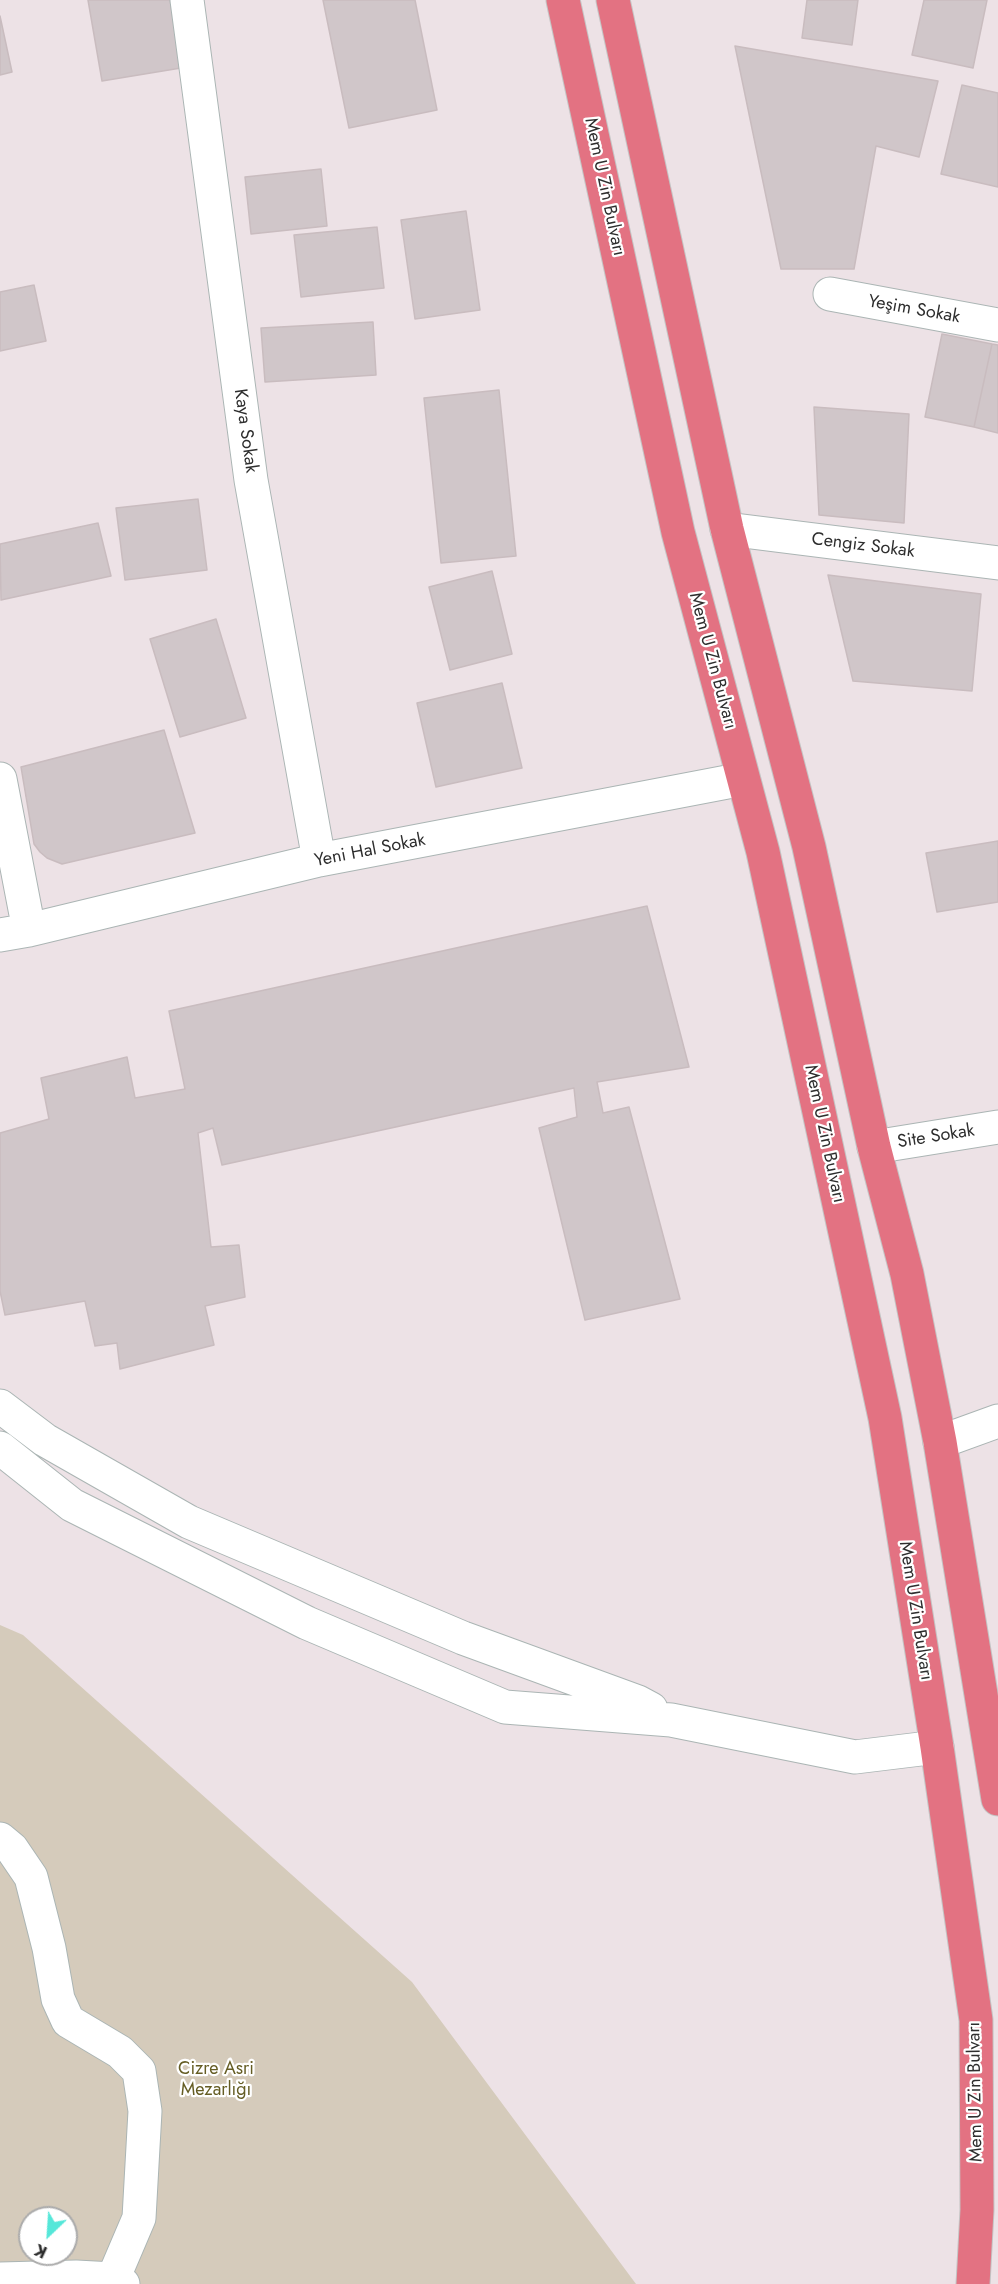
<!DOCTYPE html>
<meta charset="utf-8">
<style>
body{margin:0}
#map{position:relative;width:998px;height:2284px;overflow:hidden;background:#ede2e6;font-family:Jost,sans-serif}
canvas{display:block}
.north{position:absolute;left:18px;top:2206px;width:60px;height:60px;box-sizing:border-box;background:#fff;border:2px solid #ababab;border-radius:50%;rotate:205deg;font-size:16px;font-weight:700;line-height:24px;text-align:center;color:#2e2e2e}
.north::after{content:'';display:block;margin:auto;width:21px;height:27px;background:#55e7d9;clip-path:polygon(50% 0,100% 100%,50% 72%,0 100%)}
</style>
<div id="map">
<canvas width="998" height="2284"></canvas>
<div class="north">K</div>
</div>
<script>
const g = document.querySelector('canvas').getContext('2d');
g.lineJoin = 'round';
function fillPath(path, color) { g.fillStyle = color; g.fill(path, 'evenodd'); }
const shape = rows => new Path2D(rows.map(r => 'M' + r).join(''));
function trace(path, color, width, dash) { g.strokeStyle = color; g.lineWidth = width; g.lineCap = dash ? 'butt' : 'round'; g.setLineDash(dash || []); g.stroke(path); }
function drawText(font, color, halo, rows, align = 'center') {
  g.font = font + ' Jost,sans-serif'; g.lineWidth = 4.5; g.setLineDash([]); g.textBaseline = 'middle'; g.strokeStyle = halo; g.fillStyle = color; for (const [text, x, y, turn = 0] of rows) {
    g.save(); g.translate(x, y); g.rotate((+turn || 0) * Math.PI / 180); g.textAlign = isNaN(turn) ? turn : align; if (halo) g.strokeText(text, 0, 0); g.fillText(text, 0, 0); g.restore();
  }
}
const cemetery = shape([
 [0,1625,23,1635,412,1982,636,2284,0,2284],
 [30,2218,66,2218,66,2254,30,2254]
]);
const building = shape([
 [88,0,170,0,181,68,102,81,88,0],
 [323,0,415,0,437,110,349,128,323,0],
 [807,0,858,0,852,45,802,38,807,0],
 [924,0,987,0,973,68,912,55,924,0],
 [0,16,12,72,0,75,0,16],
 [735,46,938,81,919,157,876,146,854,269,781,269,735,46],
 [962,85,998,93,998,187,941,174,962,85],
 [321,169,327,226,251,234,245,177,321,169],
 [466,211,480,310,415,319,401,220,466,211],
 [377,227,384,288,301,297,294,235,377,227],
 [34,285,46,341,0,351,0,292,34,285],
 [373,322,376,375,265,382,261,328,373,322],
 [942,334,992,344,974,427,925,417,942,334],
 [992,344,998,345,998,433,974,427,992,344],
 [499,390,516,556,441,563,424,398,499,390],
 [814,407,909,414,904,523,819,515,814,407],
 [198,499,207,570,125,580,116,508,198,499],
 [98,523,111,576,1,600,0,544,98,523],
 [492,571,512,654,450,670,429,587,492,571],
 [828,575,981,594,972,691,853,681,828,575],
 [216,619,246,718,180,737,150,639,216,619],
 [502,683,522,768,436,787,417,703,502,683],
 [164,730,195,833,62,864,47,858,40,852,34,844,21,767,164,730],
 [998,841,998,902,937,912,926,853,998,841],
 [647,906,689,1067,597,1082,603,1113,629,1107,680,1299,585,1320,539,1128,577,1117,574,1088,222,1165,213,1128,198,1133,211,1247,239,1245,245,1297,205,1306,214,1345,120,1369,117,1343,95,1346,85,1301,5,1315,0,1291,0,1133,49,1119,41,1078,127,1057,135,1098,185,1089,169,1011,647,906]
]);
const minor = shape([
 [187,0,251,480,319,860],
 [830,294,998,325],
 [727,529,998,563],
 [0,779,29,930],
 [0,935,29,930,319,860,743,779],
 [874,1147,998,1127],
 [0,1406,45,1440,189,1522,463,1638,638,1702,651,1709],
 [940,1442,998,1421],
 [0,1448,72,1505,307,1623,505,1707,671,1720,855,1757,937,1747],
 [0,1839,12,1849,31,1877,49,1948,58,1999,68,2021,120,2052,139,2071,145,2111,139,2218,113,2279],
 [0,2279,76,2277,113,2279,123,2284]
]);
const major = shape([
 [563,0,678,532,763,852,885,1418,937,1747,976,2020,977,2210,973,2284],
 [613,0,727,529,809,847,874,1147,907,1274,940,1442,998,1799]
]);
const streetNames = [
 ["Mem U Zin Bulvarı",604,187,78],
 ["Yeşim Sokak",914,310,10],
 ["Kaya Sokak",245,431,82],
 ["Cengiz Sokak",863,546,7],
 ["Mem U Zin Bulvarı",712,661,75],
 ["Yeni Hal Sokak",370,851,-11],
 ["Mem U Zin Bulvarı",824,1134,78],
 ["Site Sokak",936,1137,-9],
 ["Mem U Zin Bulvarı",915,1611,81],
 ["Mem U Zin Bulvarı",976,2092,-91]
];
const parkNames = [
 ["Cizre Asri",216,2070],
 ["Mezarlığı",216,2091]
];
fillPath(cemetery, '#d5cbbb');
fillPath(building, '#d0c6c9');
trace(building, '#c9bcbf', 1.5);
trace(minor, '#abb5b4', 35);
trace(major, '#c4c4c4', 35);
trace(minor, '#fff', 33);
trace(major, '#e37282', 33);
drawText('18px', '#2e2e2e', '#fff', streetNames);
drawText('18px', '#655d24', '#fff', parkNames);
</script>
